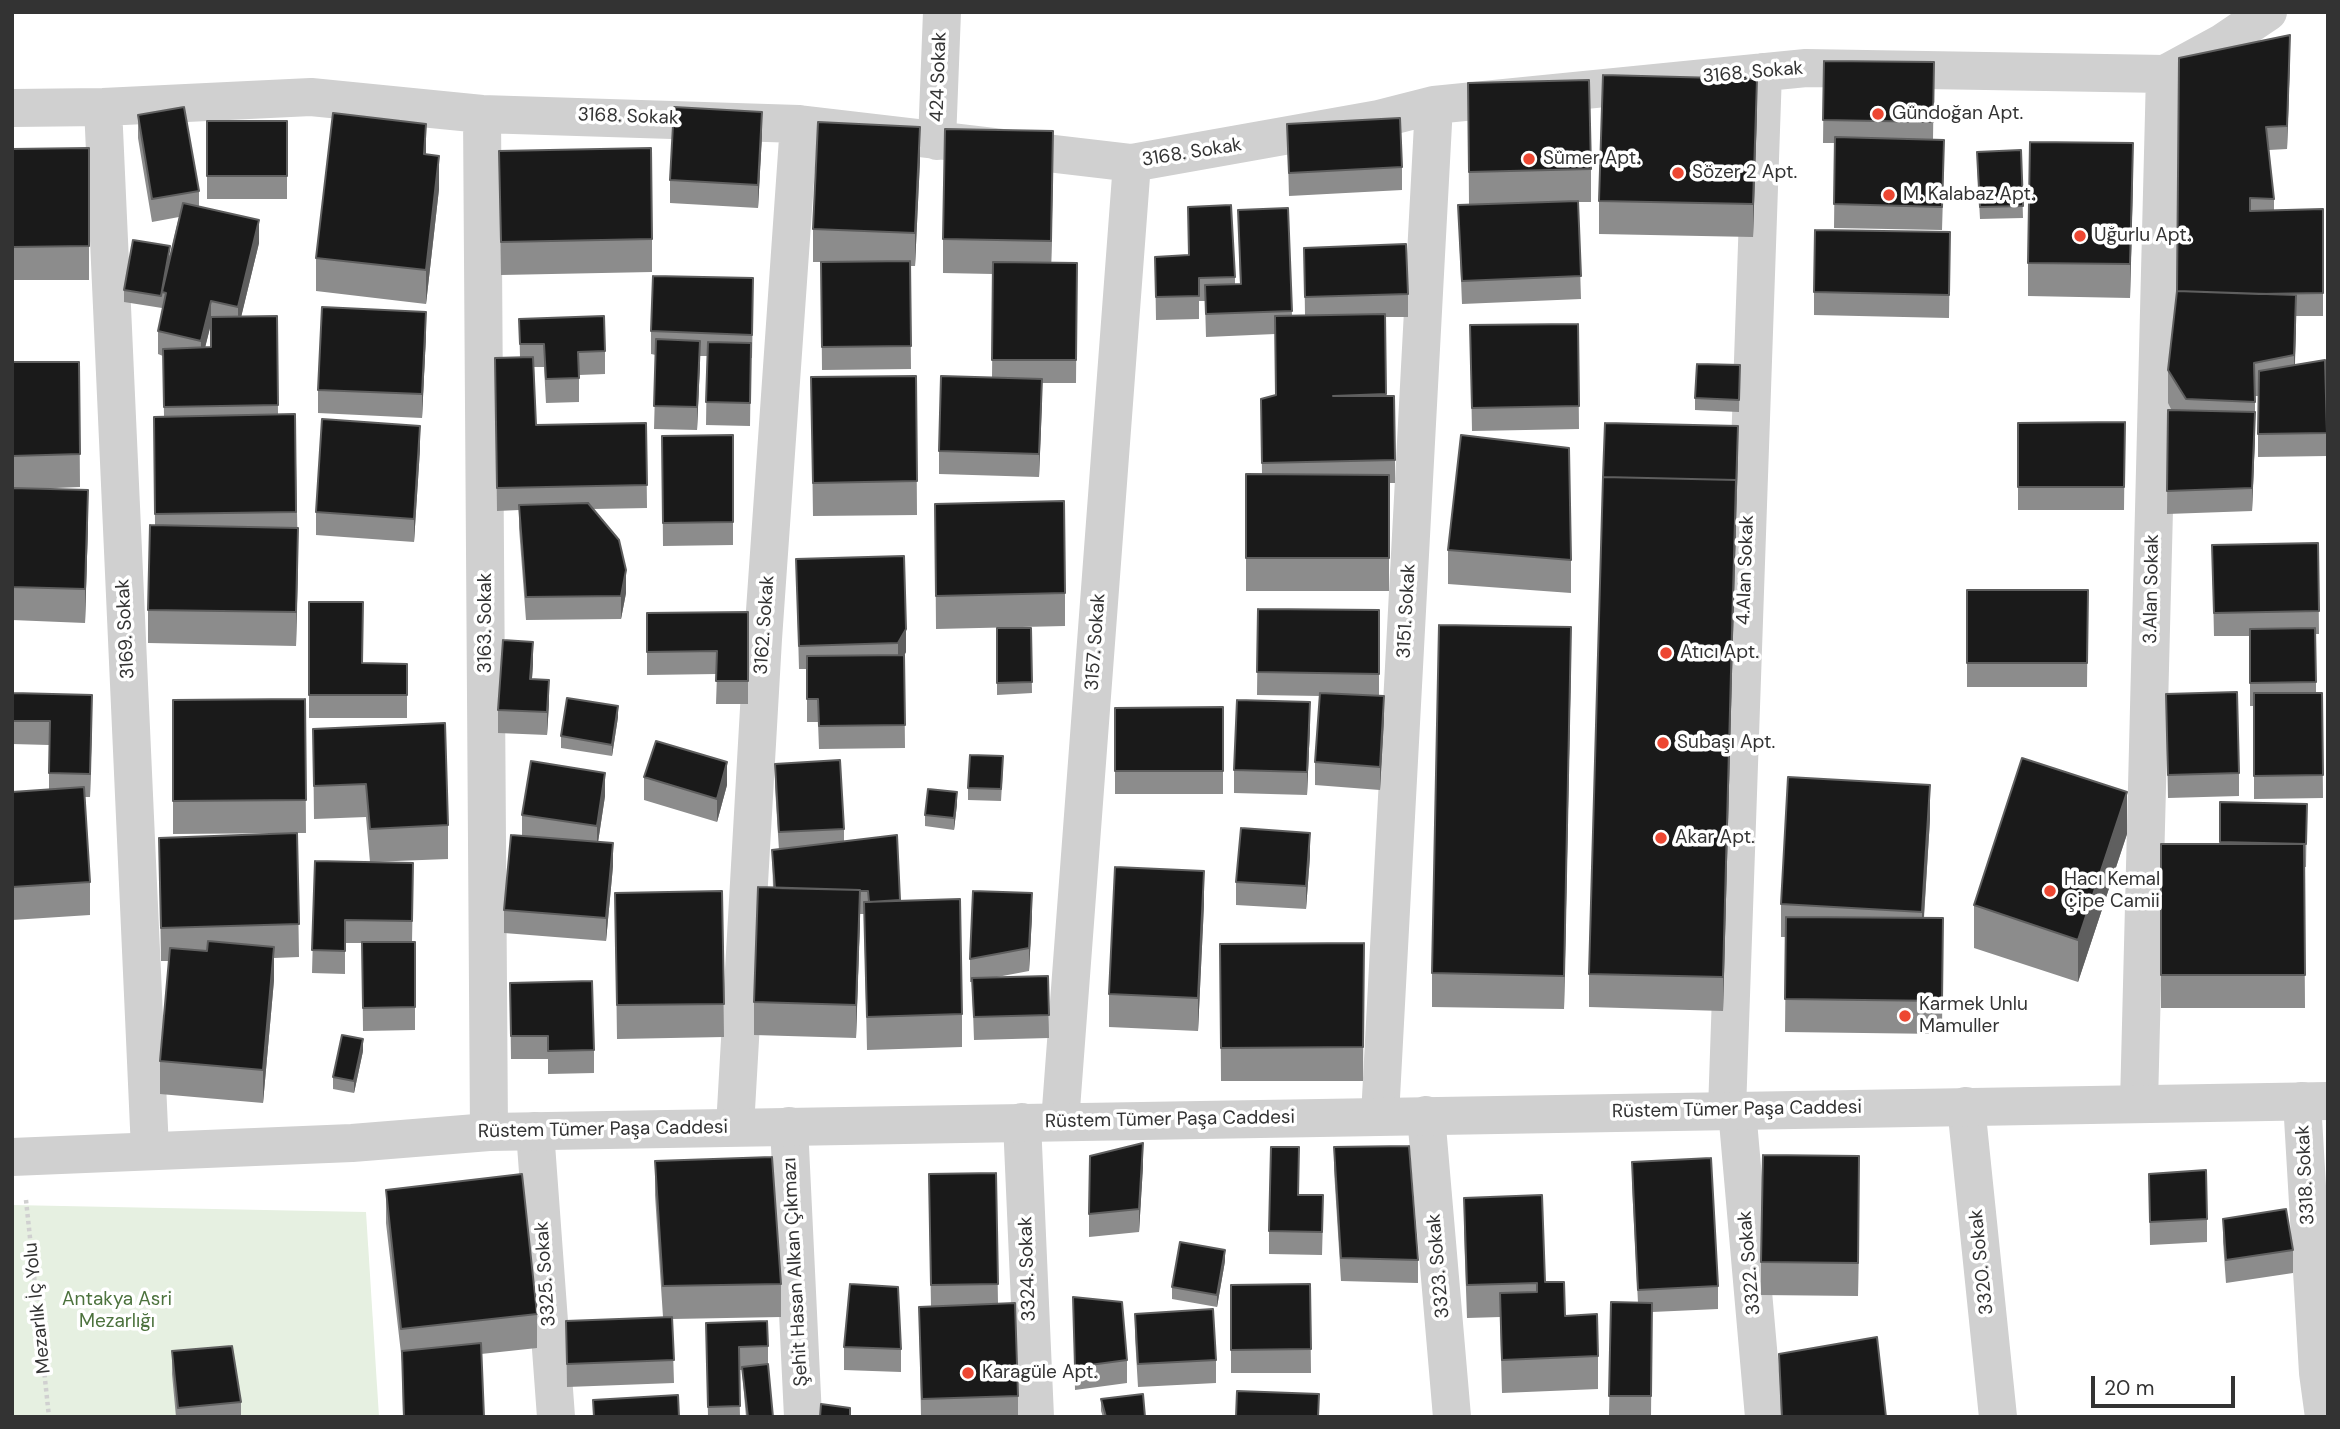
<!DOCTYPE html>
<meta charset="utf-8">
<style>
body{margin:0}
#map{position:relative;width:2340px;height:1429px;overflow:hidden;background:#fff;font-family:"DM Sans",sans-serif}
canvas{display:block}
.frame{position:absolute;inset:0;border:14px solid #333;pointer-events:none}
.scale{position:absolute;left:2091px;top:1376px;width:144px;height:32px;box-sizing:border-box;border:4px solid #333;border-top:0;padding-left:9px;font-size:21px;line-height:24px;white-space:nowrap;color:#333;-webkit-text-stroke:5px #fff;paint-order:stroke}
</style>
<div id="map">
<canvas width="2340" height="1429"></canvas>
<div class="frame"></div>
<div class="scale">20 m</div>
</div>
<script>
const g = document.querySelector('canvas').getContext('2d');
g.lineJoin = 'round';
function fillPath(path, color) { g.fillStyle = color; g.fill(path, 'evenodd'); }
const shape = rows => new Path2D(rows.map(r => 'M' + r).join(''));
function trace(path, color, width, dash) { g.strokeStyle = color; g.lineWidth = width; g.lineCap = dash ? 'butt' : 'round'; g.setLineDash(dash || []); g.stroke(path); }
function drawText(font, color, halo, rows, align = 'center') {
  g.font = font + ' "DM Sans",sans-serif'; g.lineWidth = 7; g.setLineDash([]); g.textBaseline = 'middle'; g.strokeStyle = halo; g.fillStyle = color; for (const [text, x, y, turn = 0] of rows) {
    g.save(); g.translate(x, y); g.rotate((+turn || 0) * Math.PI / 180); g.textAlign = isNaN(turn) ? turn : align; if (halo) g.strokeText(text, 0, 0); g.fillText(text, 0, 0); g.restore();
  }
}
const green = shape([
 [12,1205,366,1212,379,1417,12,1417]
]);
const path = shape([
 [26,1200,49,1417]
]);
const minor = shape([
 [103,107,150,1150],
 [12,108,103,107,311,97,482,114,799,124,1132,163,1379,119,1434,105,1806,68,2165,74,2222,43,2268,12],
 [482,114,489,1132],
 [937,141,942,12],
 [2302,1101,2318,1373,2324,1417],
 [2139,1103,2165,74],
 [1966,1106,1998,1417],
 [1727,1110,1763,72],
 [1737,1110,1764,1417],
 [1426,1115,1452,1417],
 [1380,1116,1434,105],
 [1022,1122,1035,1417],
 [1060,1122,1132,163],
 [789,1126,803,1417],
 [735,1127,763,639,799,124],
 [535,1131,556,1417]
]);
const tertiary = shape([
 [12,1157,352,1143,489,1132,2328,1101]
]);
const wall = shape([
 [2290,58,2287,149,2269,150,2274,199,2274,210,2323,209,2323,316,2296,316,2295,365,2327,433,2327,456,2258,457,2258,396,2255,396,2255,435,2252,511,2167,514,2168,410,2172,411,2168,403,2168,370],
 [1824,61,1934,62,1933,140,1944,163,1942,230,1834,228,1835,143,1823,143],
 [1468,83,1591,169,1591,202,1578,202,1581,299,1462,304,1458,205,1469,205],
 [1757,112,1753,237,1599,234,1599,201],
 [138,115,199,191,199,206,259,243,241,317,277,316,278,414,295,414,298,561,296,646,148,643,148,610,155,525,154,417,164,416,163,356,158,354,158,331,162,314,162,308,124,302,124,290,170,255,179,217,152,222,138,138],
 [211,324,211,347,205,347],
 [207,121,287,121,287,199,207,199],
 [1287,124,1402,167,1402,190,1289,196],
 [762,135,758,208,670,203,670,180],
 [89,148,89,280,12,280,12,149],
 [2021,150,2023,218,1980,219,1977,164],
 [499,151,652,239,652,272,501,275],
 [426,155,439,189,426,304,316,291,316,258],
 [920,160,915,266,910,266,911,369,822,370,821,262,813,262,813,229],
 [1053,164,1051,263,1077,263,1076,383,1042,383,1039,477,939,474,939,451,992,378,993,274,943,273,943,239],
 [2133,177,2130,298,2028,296,2028,263],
 [1188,207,1235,277,1235,284,1240,284,1238,210,1288,208,1292,316,1305,315,1304,248,1408,294,1408,317,1385,317,1386,396,1395,460,1395,483,1389,483,1389,591,1246,591,1246,474,1262,474,1261,399,1275,395,1275,334,1206,337,1205,301,1199,301,1199,319,1156,320,1155,257,1189,255],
 [1950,232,1949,318,1814,315,1814,292],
 [753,301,752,358,751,358,750,426,706,425,707,356,700,356,697,430,654,429,656,355,651,354,651,331],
 [519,319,605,351,605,374,579,375,579,402,546,403,544,367,534,367,536,425,646,423,647,508,593,509,626,593,621,619,526,620,519,528,519,510,497,511,495,358,520,357],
 [1578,324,1579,429,1472,431,1470,325],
 [426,335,422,418,318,413,318,390],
 [12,362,79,362,80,487,32,489,88,524,85,623,12,620],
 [1740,365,1739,412,1695,410,1695,398],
 [916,376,917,515,813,516,811,377],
 [2125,422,2124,510,2018,510,2018,423],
 [733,435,733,545,663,546,662,436],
 [420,449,414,542,316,535,316,512],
 [1738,449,1723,1011,1589,1007,1589,974],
 [935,504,1065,593,1065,626,936,629],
 [2318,543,2319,634,2316,634,2316,693,2322,693,2323,798,2254,799,2254,706,2250,706,2250,636,2214,636,2212,545],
 [1448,550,1571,560,1571,593,1448,584],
 [904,556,906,652,904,656,905,748,819,749,818,722,807,722,807,669,799,669,796,559],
 [1967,590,2088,590,2087,687,1967,687],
 [309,602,363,663,407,664,407,718,309,718],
 [1258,609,1379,610,1379,696,1384,719,1380,790,1315,785,1315,762,1320,696,1257,695],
 [748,612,748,704,716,704,717,674,647,675,647,613],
 [997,628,1031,628,1032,693,997,695],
 [1571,660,1564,1009,1432,1007,1432,973],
 [533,665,532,679,549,703,547,735,498,733,498,710],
 [13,693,92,718,90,797,85,797,90,882,90,915,12,920,12,792,49,790,49,745,12,744],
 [2166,694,2239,773,2239,796,2168,798],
 [305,699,306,833,297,833,299,957,274,958,274,980,263,1103,160,1094,160,1061,169,961,161,961,159,838,296,833,173,834,173,700],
 [1223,707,1223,794,1115,794,1115,708],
 [618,717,612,756,561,748,561,736],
 [1310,725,1307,795,1234,793,1234,770],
 [313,729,448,825,448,859,370,862,366,817,314,819],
 [775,764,844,829,844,842,900,901,962,1014,962,1047,867,1050,864,914,860,914,856,1038,754,1035,754,1002,773,888,772,850,779,850,775,787],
 [1003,768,1001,801,968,800,968,788],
 [644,777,727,785,717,822,644,800],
 [605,796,598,842,613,866,606,941,504,933,504,910,522,835,522,815],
 [957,804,954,830,925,826,925,815],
 [2307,804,2306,867,2304,867,2305,1008,2161,1008,2161,844,2220,844,2220,842],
 [1930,819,1924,918,1943,918,1942,1034,1785,1032,1786,937,1781,937,1781,904],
 [2127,834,2078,982,1974,948,1974,905],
 [1310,856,1306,909,1236,905,1236,882],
 [315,861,413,886,412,942,415,942,415,1030,363,1031,362,943,345,943,345,974,312,973],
 [722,891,724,1037,617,1039,615,893],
 [1204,904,1198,1031,1109,1027,1109,994],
 [1032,916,1029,971,997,977,1048,976,1049,1038,974,1040,972,982,970,982,970,959],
 [1364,943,1363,1081,1221,1081,1220,944],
 [510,983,594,1050,594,1073,548,1074,548,1059,511,1059],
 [363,1051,354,1093,333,1089,333,1077],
 [1334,1147,1418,1260,1418,1283,1341,1281,1334,1170],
 [655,1161,781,1284,781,1317,672,1319,674,1383,567,1387,566,1321,663,1317,655,1195],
 [1632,1162,1718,1286,1718,1309,1652,1312,1651,1417,1609,1417,1611,1302,1638,1303,1632,1185],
 [1143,1166,1139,1232,1089,1237,1089,1214],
 [996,1173,998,1304,1018,1396,1018,1417,921,1417,919,1307,931,1306,929,1197],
 [2149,1174,2207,1219,2207,1242,2150,1245],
 [1859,1189,1858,1296,1761,1295,1761,1262],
 [386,1190,537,1314,537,1348,481,1354,484,1417,403,1417,402,1362,386,1223],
 [1464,1198,1545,1282,1565,1316,1598,1356,1598,1389,1502,1393,1500,1317,1467,1318,1464,1232],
 [1323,1218,1322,1255,1269,1254,1269,1231],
 [2223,1219,2293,1250,2293,1273,2226,1283,2223,1242],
 [1225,1261,1217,1307,1172,1299,1172,1287],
 [1310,1284,1311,1373,1231,1373,1231,1285],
 [1073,1297,1127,1360,1127,1383,1075,1390],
 [1135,1314,1216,1360,1216,1383,1138,1387,1135,1337],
 [706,1323,768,1346,768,1364,773,1417,746,1417,742,1370,739,1370,740,1417,708,1417],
 [844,1347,901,1349,901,1372,844,1370],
 [172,1351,241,1402,241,1417,176,1417,172,1374],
 [1779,1354,1886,1417,1781,1417],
 [1101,1399,1145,1417,1103,1417,1101,1411]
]);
const shadedWall = shape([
 [2290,35,2290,58,2287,149,2287,126],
 [1757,79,1757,112,1753,237,1753,204],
 [762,112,762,135,758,208,758,185],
 [426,124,426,157,424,154],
 [920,127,920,160,915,266,915,233],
 [1053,131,1053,164,1051,275,1051,241],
 [2133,143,2133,177,2130,298,2130,264],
 [439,156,439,189,426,304,426,270],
 [259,220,259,243,238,330,238,307],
 [2296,295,2296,328,2294,388,2294,355],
 [211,301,211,324,201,364,201,341],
 [426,312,426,335,422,418,422,394],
 [700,341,700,364,697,430,697,407],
 [1042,379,1042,402,1039,477,1039,454],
 [2255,412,2255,435,2252,511,2252,488],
 [420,426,420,449,414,542,414,519],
 [1738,426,1738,449,1723,1011,1723,977],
 [88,490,88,524,85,623,85,589],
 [298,528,298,561,296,646,296,612],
 [626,570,626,593,621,619,621,596],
 [1571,627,1571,660,1564,1009,1564,976],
 [906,629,906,652,898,666,898,643],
 [533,642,533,665,530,702,530,679],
 [549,680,549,703,547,735,547,712],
 [92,695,92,718,90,797,90,774],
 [1384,696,1384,719,1380,790,1380,767],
 [1310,702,1310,725,1307,795,1307,772],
 [618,706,618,717,612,756,612,745],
 [727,762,727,785,717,822,717,799],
 [605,773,605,796,597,849,597,826],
 [1930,785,1930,819,1922,945,1922,912],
 [957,792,957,804,954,830,954,818],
 [2127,792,2127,834,2078,982,2078,940],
 [1310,833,1310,856,1306,909,1306,886],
 [613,843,613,866,606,941,606,918],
 [1204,871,1204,904,1198,1031,1198,998],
 [860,890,860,923,856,1038,856,1005],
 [1032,893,1032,916,1029,971,1029,948],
 [274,947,274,980,263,1103,263,1070],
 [363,1039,363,1051,354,1093,354,1081],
 [1143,1143,1143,1166,1139,1232,1139,1209],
 [1859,1156,1859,1189,1858,1296,1858,1263],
 [1225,1250,1225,1261,1217,1307,1217,1295]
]);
const building = shape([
 [2290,35,2287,126,2266,127,2274,199,2250,198,2250,211,2323,209,2323,293,2259,294,2177,291,2179,58,2290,35],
 [1824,61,1934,62,1933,122,1823,120,1824,61],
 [1603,75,1757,79,1753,204,1599,201,1603,75],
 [1589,80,1591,169,1469,172,1468,83,1589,80],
 [184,107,199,191,152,199,138,115,184,107],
 [674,107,762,112,758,185,670,180,674,107],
 [333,113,426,124,424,154,439,156,426,270,316,258,333,113],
 [1400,118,1402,167,1289,173,1287,124,1400,118],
 [207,121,287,121,287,176,207,176,207,121],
 [818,122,920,127,915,233,813,229,818,122],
 [945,129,1053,131,1051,241,943,239,945,129],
 [1835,137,1944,140,1942,207,1834,204,1835,137],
 [2030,142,2133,143,2130,264,2028,263,2030,142],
 [89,148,89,246,12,247,12,149,89,148],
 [651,148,652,239,501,242,499,151,651,148],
 [2021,150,2023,206,1980,207,1977,152,2021,150],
 [1578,201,1581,276,1462,281,1458,205,1578,201],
 [183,203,259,220,238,307,211,301,201,341,158,331,166,293,162,292,183,203],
 [1231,205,1235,277,1199,278,1199,296,1156,297,1155,257,1189,255,1188,207,1231,205],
 [1288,208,1292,311,1206,314,1205,285,1241,284,1238,210,1288,208],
 [1815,230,1950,232,1949,295,1814,292,1815,230],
 [133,240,170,246,161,296,124,290,133,240],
 [1406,244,1408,294,1305,297,1304,248,1406,244],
 [910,261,911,346,822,347,821,262,910,261],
 [993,262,1077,263,1076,360,992,360,993,262],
 [653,276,753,278,752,335,651,331,653,276],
 [2177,291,2296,295,2294,355,2254,363,2255,402,2186,399,2168,370,2177,291],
 [322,307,426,312,422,394,318,390,322,307],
 [1385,314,1386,394,1333,396,1394,396,1395,460,1262,463,1261,399,1276,395,1275,316,1385,314],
 [277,316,278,405,164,407,163,349,211,347,211,317,277,316],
 [604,316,605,351,578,352,579,378,546,379,544,344,520,344,519,319,604,316],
 [1578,324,1579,406,1472,408,1470,325,1578,324],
 [656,339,700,341,697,407,654,406,656,339],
 [708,342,751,343,750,403,706,402,708,342],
 [533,357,536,425,646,423,647,485,497,488,495,358,533,357],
 [2325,360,2327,433,2258,434,2259,371,2325,360],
 [12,362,79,362,80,454,12,456,12,362],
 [1697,364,1740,365,1739,400,1695,398,1697,364],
 [916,376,917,481,813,483,811,377,916,376],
 [941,376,1042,379,1039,454,939,451,941,376],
 [2168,410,2255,412,2252,488,2167,491,2168,410],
 [295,414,296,512,155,514,154,417,295,414],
 [322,419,420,426,414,519,316,512,322,419],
 [2125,422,2124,487,2018,487,2018,423,2125,422],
 [1605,423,1738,426,1736,490,1736,480,1603,477,1605,423],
 [733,435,733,522,663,523,662,436,733,435],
 [1461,435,1569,448,1571,560,1448,550,1461,435],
 [1246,474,1389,475,1389,558,1246,558,1246,474],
 [1603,477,1736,480,1723,977,1589,974,1603,477],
 [12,488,88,490,85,589,12,587,12,488],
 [1064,501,1065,593,936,596,935,504,1064,501],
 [588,503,619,540,626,570,621,596,526,597,519,505,588,503],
 [150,525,298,528,296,612,148,610,150,525],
 [2318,543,2319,611,2214,613,2212,545,2318,543],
 [904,556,906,629,898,643,799,646,796,559,904,556],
 [1967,590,2088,590,2087,663,1967,663,1967,590],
 [309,602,363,602,362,663,407,664,407,695,309,695,309,602],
 [1258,609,1379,610,1379,674,1257,672,1258,609],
 [748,612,748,681,716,681,717,651,647,652,647,613,748,612],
 [1439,625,1571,627,1564,976,1432,973,1439,625],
 [997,628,1031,628,1032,682,997,683,997,628],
 [2315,628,2316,682,2250,683,2250,629,2315,628],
 [503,640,533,642,530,679,549,680,547,712,498,710,503,640],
 [904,655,905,725,819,726,818,699,807,699,807,656,904,655],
 [2237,692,2239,773,2168,775,2166,694,2237,692],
 [13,693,92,695,90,774,49,773,50,721,12,721,13,693],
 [1320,693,1384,696,1380,767,1315,762,1320,693],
 [2254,693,2322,693,2323,775,2254,776,2254,693],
 [567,698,618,706,612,745,561,736,567,698],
 [305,699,306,800,173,801,173,700,305,699],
 [1237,700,1310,702,1307,772,1234,770,1237,700],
 [1223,707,1223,771,1115,771,1115,708,1223,707],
 [445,723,448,825,370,829,366,784,314,786,313,729,445,723],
 [656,741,727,762,717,799,644,777,656,741],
 [970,755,1003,756,1001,789,968,788,970,755],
 [2022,758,2127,792,2078,940,1974,905,2022,758],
 [840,760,844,829,779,832,775,764,840,760],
 [531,761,605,773,597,826,522,815,531,761],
 [1788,777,1930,785,1922,912,1781,904,1788,777],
 [84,787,90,882,12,887,12,792,84,787],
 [928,789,957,792,954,818,925,815,928,789],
 [2220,802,2307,804,2306,844,2220,842,2220,802],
 [1241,828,1310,833,1306,886,1236,882,1241,828],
 [297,833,299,924,161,928,159,838,297,833],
 [511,835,613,843,606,918,504,910,511,835],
 [897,835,900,900,869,902,868,891,860,891,860,890,775,888,772,850,897,835],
 [2161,844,2304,844,2305,975,2161,975,2161,844],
 [315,861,413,863,412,921,345,920,345,951,312,950,315,861],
 [1115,867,1204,871,1198,998,1109,994,1115,867],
 [758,887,860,890,856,1005,754,1002,758,887],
 [722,891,724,1004,617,1005,615,893,722,891],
 [973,891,1032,893,1029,948,970,959,973,891],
 [960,899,962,1014,867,1017,864,902,960,899],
 [1786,917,1943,918,1942,1001,1785,999,1786,917],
 [208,941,274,947,263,1070,160,1061,170,948,207,951,208,941],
 [362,942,415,942,415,1007,363,1008,362,942],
 [1364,943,1363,1047,1221,1048,1220,944,1364,943],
 [1048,976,1049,1015,974,1017,972,978,1048,976],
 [592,981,594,1050,548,1051,548,1036,511,1036,510,983,592,981],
 [342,1035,363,1039,354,1081,333,1077,342,1035],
 [1143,1143,1139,1209,1089,1214,1090,1156,1143,1143],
 [1409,1146,1418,1260,1341,1258,1334,1147,1409,1146],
 [1271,1147,1299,1147,1298,1195,1323,1195,1322,1232,1269,1231,1271,1147],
 [1763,1155,1859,1156,1858,1263,1761,1262,1763,1155],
 [772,1157,781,1284,663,1286,655,1161,772,1157],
 [1711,1158,1718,1286,1638,1290,1632,1162,1711,1158],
 [2206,1170,2207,1219,2150,1222,2149,1174,2206,1170],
 [996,1173,998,1284,931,1285,929,1174,996,1173],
 [522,1174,537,1314,401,1329,386,1190,522,1174],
 [1542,1195,1545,1282,1564,1282,1565,1316,1597,1314,1598,1356,1502,1360,1500,1293,1537,1292,1537,1283,1467,1285,1464,1198,1542,1195],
 [2286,1209,2293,1250,2226,1260,2223,1219,2286,1209],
 [1180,1242,1225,1250,1217,1295,1172,1287,1180,1242],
 [850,1284,898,1287,901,1349,844,1347,850,1284],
 [1310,1284,1311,1349,1231,1350,1231,1285,1310,1284],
 [1073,1297,1122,1302,1127,1360,1075,1367,1073,1297],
 [1611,1302,1652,1303,1651,1396,1609,1396,1611,1302],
 [1015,1303,1018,1396,922,1399,919,1307,1015,1303],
 [1213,1309,1216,1360,1138,1364,1135,1314,1213,1309],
 [672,1317,674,1360,567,1364,566,1321,672,1317],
 [767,1321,768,1346,739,1347,740,1406,708,1407,706,1323,767,1321],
 [1877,1337,1886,1417,1782,1417,1779,1354,1877,1337],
 [481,1343,484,1417,404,1417,402,1351,481,1343],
 [232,1346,241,1402,178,1408,172,1351,232,1346],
 [768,1364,773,1417,748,1417,742,1367,768,1364],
 [1237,1391,1319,1394,1318,1417,1236,1417,1237,1391],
 [1143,1394,1145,1417,1106,1417,1101,1399,1143,1394],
 [678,1395,679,1417,594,1417,593,1400,678,1395],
 [821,1404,850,1408,850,1417,820,1417,821,1404]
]);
const markers = [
 [1878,114,7,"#ed4732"],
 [1529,159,7,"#ed4732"],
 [1678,173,7,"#ed4732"],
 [1889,195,7,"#ed4732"],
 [2080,236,7,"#ed4732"],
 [1666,653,7,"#ed4732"],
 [1663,743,7,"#ed4732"],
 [1661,838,7,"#ed4732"],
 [2050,891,7,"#ed4732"],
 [1905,1016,7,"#ed4732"],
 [968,1373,7,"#ed4732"]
];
const streetNames = [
 ["3168. Sokak",1753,73,-5],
 ["424 Sokak",939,77,-88],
 ["3168. Sokak",628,117,2],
 ["3168. Sokak",1192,153,-9],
 ["4.Alan Sokak",1746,570,-88],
 ["3.Alan Sokak",2152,589,-89],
 ["3151. Sokak",1407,611,-87],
 ["3163. Sokak",486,623,-90],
 ["3162. Sokak",765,625,-86],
 ["3169. Sokak",126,629,-93],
 ["3157. Sokak",1096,642,-86],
 ["Rüstem Tümer Paşa Caddesi",1737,1110,-1],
 ["Rüstem Tümer Paşa Caddesi",1170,1120,-1],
 ["Rüstem Tümer Paşa Caddesi",603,1130,-1],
 ["3318. Sokak",2306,1175,-93],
 ["3320. Sokak",1982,1262,-96],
 ["3322. Sokak",1750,1263,-95],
 ["3323. Sokak",1439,1266,-95],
 ["3324. Sokak",1028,1269,-92],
 ["Şehit Hasan Alkan Çıkmazı",796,1272,-93],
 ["3325. Sokak",546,1274,-94],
 ["Mezarlık İç Yolu",38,1308,-96]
];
const poiNames = [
 ["Gündoğan Apt.",1892,114],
 ["Sümer Apt.",1543,159],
 ["Sözer 2 Apt.",1692,173],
 ["M. Kalabaz Apt.",1903,195],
 ["Uğurlu Apt.",2094,236],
 ["Atıcı Apt.",1680,653],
 ["Subaşı Apt.",1677,743],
 ["Akar Apt.",1675,838],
 ["Hacı Kemal",2064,880],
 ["Çipe Camii",2064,902],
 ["Karmek Unlu",1919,1005],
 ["Mamuller",1919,1027],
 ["Karagüle Apt.",982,1373]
];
const parkNames = [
 ["Antakya Asri",117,1300],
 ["Mezarlığı",117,1322]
];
fillPath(green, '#e6f0e1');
trace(path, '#d0d0d0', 4.5, [3.5, 3.5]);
trace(minor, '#d0d0d0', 38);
trace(tertiary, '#d0d0d0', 38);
fillPath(wall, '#8c8c8c');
fillPath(shadedWall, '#5f5f5f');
fillPath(building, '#1a1a1a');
trace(building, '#5f5f5f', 2);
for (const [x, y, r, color] of markers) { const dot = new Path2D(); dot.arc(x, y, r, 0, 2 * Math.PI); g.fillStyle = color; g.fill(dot); trace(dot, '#fff', 2.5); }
drawText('19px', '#333', '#fff', streetNames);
drawText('19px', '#333', '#fff', poiNames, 'left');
drawText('19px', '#4c723d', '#fff', parkNames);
</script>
